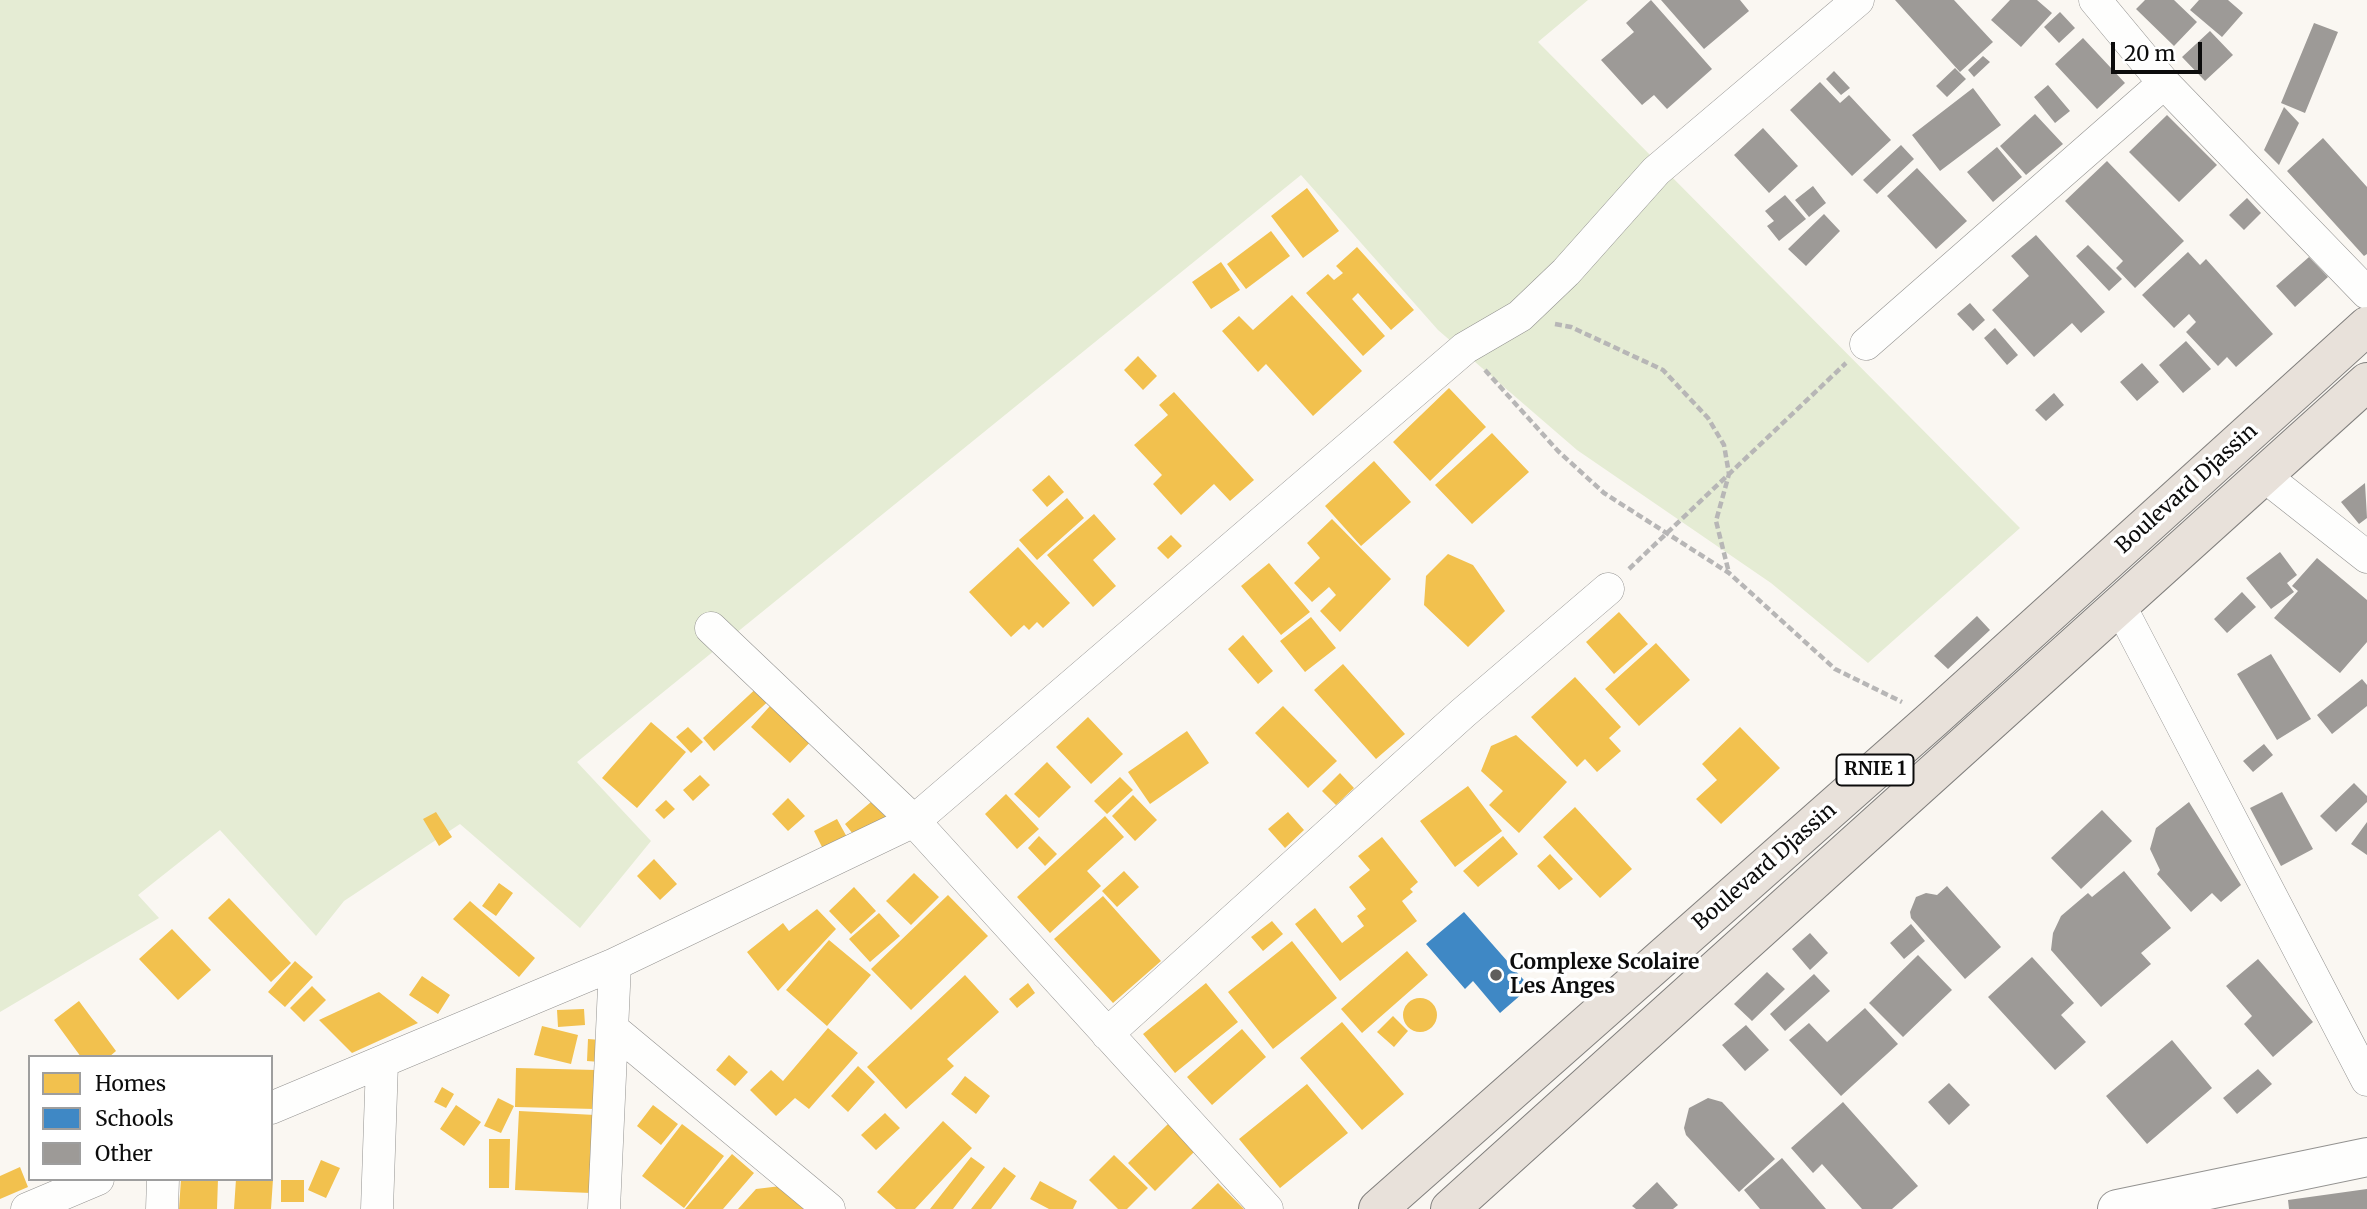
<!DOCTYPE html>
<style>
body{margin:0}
#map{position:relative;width:2367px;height:1209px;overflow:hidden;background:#faf7f2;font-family:Merriweather,serif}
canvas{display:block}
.legend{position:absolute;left:28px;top:1055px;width:245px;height:126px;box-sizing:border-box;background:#fff;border:2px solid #9e9e9e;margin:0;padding:9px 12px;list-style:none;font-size:21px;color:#0c0c0c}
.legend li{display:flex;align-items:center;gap:14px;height:35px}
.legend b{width:35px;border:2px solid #9e9e9e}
.scale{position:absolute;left:2111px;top:42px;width:91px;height:32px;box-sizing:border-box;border:4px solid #0c0c0c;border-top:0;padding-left:9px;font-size:21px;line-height:24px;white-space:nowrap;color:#0c0c0c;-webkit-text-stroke:5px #fff;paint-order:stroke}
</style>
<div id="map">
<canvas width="2367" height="1209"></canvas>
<ul class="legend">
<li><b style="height:19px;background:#f2c14e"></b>Homes</li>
<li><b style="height:19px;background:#3f88c5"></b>Schools</li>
<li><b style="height:19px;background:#9d9a97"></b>Other</li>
</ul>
<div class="scale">20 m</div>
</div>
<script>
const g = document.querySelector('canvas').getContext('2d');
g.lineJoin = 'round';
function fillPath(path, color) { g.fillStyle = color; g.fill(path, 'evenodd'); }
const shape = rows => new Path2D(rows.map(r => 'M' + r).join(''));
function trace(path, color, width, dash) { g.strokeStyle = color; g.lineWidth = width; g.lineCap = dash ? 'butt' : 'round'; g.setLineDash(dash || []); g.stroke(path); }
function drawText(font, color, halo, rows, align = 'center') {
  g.font = font + ' Merriweather,serif'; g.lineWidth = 7; g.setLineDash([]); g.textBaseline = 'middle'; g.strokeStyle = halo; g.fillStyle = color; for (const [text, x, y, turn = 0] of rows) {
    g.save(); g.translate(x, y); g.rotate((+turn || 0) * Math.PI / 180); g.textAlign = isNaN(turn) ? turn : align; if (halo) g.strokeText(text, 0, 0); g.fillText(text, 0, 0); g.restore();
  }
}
const green = shape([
 [0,0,1588,0,1538,42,2020,528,1868,663,1771,583,1577,450,1438,330,1301,175,577,762,651,841,580,928,460,824,344,901,316,936,220,830,138,895,159,918,0,1012]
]);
const homes = shape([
 [1307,188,1339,231,1303,258,1271,216],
 [1271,231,1290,256,1246,289,1227,264],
 [1357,247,1414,310,1391,330,1358,293,1352,299,1385,336,1363,356,1306,293,1328,274,1334,280,1343,273,1336,266],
 [1221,262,1240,290,1211,309,1192,282],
 [1292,295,1362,371,1313,416,1266,364,1258,372,1222,331,1239,316,1253,330],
 [1138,356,1157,376,1143,390,1124,370],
 [1449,388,1486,427,1430,481,1393,442],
 [1174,392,1254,480,1230,501,1214,484,1181,515,1153,484,1162,475,1134,445,1168,415,1159,405],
 [1492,433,1529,472,1472,524,1435,485],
 [1374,461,1411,502,1361,546,1325,506],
 [1049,475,1064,492,1047,507,1032,490],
 [1067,498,1084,518,1037,560,1019,540],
 [1094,514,1116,539,1093,560,1116,586,1093,607,1047,555],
 [1332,519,1391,579,1340,632,1320,611,1336,595,1329,587,1312,602,1294,583,1320,558,1307,543],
 [1171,535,1182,546,1168,559,1157,548],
 [1018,547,1070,603,1043,628,1037,622,1029,630,1024,625,1011,637,969,592],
 [1448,554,1473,565,1505,611,1468,647,1424,605,1426,576],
 [1269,563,1310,612,1281,635,1241,586],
 [1619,612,1648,644,1614,674,1586,642],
 [1311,617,1336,648,1305,672,1280,641],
 [1243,635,1273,671,1258,684,1228,649],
 [1656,643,1690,680,1639,726,1605,689],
 [1343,664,1405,734,1376,759,1314,690],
 [1575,677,1621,727,1609,738,1621,751,1597,772,1585,759,1577,767,1531,717],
 [762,683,774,696,714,751,703,738],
 [779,696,819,733,790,763,751,727],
 [1283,706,1337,761,1308,788,1255,733],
 [1088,717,1123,754,1091,784,1056,747],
 [651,722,686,752,637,808,602,778],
 [688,727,703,742,691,753,676,737],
 [1740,727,1780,768,1721,824,1696,799,1717,780,1702,764],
 [1187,731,1209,763,1150,804,1128,772],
 [1516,735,1567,782,1519,833,1489,805,1503,791,1481,771,1491,746],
 [1047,762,1071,787,1039,818,1014,794],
 [1340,773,1354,788,1336,805,1322,791],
 [700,775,710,785,693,801,683,790],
 [1120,777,1133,790,1107,814,1094,801],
 [1468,786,1502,831,1455,867,1420,821],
 [1006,794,1039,829,1017,849,985,814],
 [1133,795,1157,820,1135,841,1112,816],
 [788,798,805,816,788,831,772,814],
 [666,800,675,809,664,819,655,810],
 [871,802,886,817,853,834,845,824],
 [1575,807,1632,869,1600,898,1543,837],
 [436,812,452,837,439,846,423,819],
 [1288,812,1304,830,1285,848,1268,829],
 [1105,816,1124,837,1087,871,1101,886,1050,933,1017,897],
 [837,819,848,839,824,851,814,831],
 [1039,836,1057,854,1045,866,1028,848],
 [1503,836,1518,854,1478,887,1463,871],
 [1382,837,1418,882,1410,889,1413,892,1402,901,1417,921,1340,981,1295,924,1315,908,1342,943,1364,926,1357,916,1366,909,1349,887,1370,870,1358,856],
 [1550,854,1573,879,1559,890,1537,866],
 [654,859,677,884,660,900,637,876],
 [1124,871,1139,887,1117,907,1102,891],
 [914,873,939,897,911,925,886,901],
 [499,883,513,893,496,916,482,906],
 [854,887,876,911,851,934,829,911],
 [948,895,988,936,911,1010,871,969],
 [1103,896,1161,961,1113,1003,1054,939],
 [229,898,291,963,271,982,208,918],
 [470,901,535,958,519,977,453,919],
 [817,909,836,929,778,991,747,952,783,923,789,931],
 [879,913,900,936,870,962,849,939],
 [1272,921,1283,934,1263,951,1251,937],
 [172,929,211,970,178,1000,139,959],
 [829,940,871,975,827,1026,786,990],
 [1292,941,1337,998,1273,1049,1228,992],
 [1407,951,1428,975,1362,1033,1341,1009],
 [295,961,313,977,285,1007,268,992],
 [965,975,999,1012,947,1059,954,1066,906,1109,867,1067],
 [422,976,450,995,438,1014,409,995],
 [1028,983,1035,993,1017,1008,1009,999],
 [1206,983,1238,1022,1175,1073,1143,1034],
 [312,986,326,1000,304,1022,290,1008],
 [379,992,418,1023,352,1053,319,1020],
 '1403 1015a17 17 0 1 1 34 0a17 17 0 1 1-34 0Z',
 [79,1001,116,1051,109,1057,81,1057,54,1020],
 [584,1009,585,1025,558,1027,557,1010],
 [1393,1016,1408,1031,1394,1047,1377,1032],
 [1342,1022,1404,1094,1362,1130,1300,1058],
 [542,1026,578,1035,571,1064,534,1055],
 [828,1028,858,1053,809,1109,795,1098,776,1116,750,1090,771,1070,783,1081],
 [1242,1029,1266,1057,1212,1105,1187,1077],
 [588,1039,601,1040,600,1062,587,1061],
 [729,1055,748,1072,735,1086,716,1070],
 [858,1066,875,1082,848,1112,831,1096],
 [516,1068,596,1070,595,1109,515,1107],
 [965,1076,990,1096,976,1114,951,1094],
 [1307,1084,1348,1133,1280,1188,1239,1139],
 [442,1087,454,1094,446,1108,434,1102],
 [498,1098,514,1106,501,1133,484,1126],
 [456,1105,481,1122,464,1146,440,1129],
 [653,1105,678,1124,661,1145,637,1126],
 [519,1111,595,1115,591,1193,515,1190],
 [885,1113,900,1128,876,1150,861,1135],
 [943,1121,972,1148,915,1209,896,1209,877,1192],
 [682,1124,724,1156,684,1208,642,1176],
 [1168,1124,1195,1151,1155,1191,1128,1163],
 [489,1139,510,1139,509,1188,489,1188],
 [732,1154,754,1173,723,1209,685,1209],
 [1114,1155,1148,1188,1127,1209,1118,1209,1089,1180],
 [971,1157,985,1167,953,1209,930,1209],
 [321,1160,340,1168,326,1198,308,1190],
 [20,1167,28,1187,0,1199,0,1176],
 [1004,1167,1016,1176,991,1209,971,1209],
 [181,1179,218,1179,217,1209,179,1209],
 [236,1179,273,1179,271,1209,234,1209],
 [281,1180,304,1180,304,1202,281,1202],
 [1040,1181,1077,1201,1073,1209,1049,1209,1030,1199],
 [1218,1183,1244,1209,1191,1209],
 [781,1186,822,1209,738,1209,756,1189]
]);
const schools = shape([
 [1464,912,1530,987,1500,1013,1473,981,1465,989,1426,944]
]);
const building = shape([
 [1651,0,1712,69,1667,109,1654,95,1642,105,1601,60,1634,32,1626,23],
 [1661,0,1740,0,1749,11,1704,49],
 [1895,0,1954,0,1993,42,1960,72],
 [2010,0,2037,0,2052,13,2021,47,1991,20],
 [2145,0,2174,0,2197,22,2174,46,2136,9],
 [2199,0,2228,0,2243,13,2222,37,2190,10],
 [2060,12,2075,28,2059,43,2044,27],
 [2314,23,2338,32,2305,113,2281,103],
 [2210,31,2233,55,2205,81,2182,57],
 [2083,38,2125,83,2097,109,2055,64],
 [1983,56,1990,62,1974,77,1968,70],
 [1955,68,1966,79,1947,97,1936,86],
 [1834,71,1850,88,1841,95,1826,79],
 [1820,82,1840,103,1849,95,1891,140,1852,176,1790,110],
 [2048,85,2070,111,2055,123,2034,97],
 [1973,88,2001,125,1940,171,1912,135],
 [2284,107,2299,123,2279,165,2264,150],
 [2035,114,2063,144,2026,175,2000,146],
 [2167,115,2217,165,2179,202,2129,152],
 [1763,128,1798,166,1769,193,1734,155],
 [2323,138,2367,187,2367,254,2364,256,2287,171],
 [1901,145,1914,159,1877,194,1863,180],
 [1997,147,2022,177,1993,202,1967,172],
 [2107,161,2184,241,2135,288,2116,268,2123,261,2065,201],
 [1917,168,1967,221,1936,249,1887,196],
 [1813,186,1826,203,1809,217,1795,200],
 [1785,195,1806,219,1779,241,1767,226,1774,221,1765,211],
 [2247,198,2261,213,2244,230,2229,215],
 [1824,214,1840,231,1806,266,1788,249],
 [2036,235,2105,312,2081,333,2072,323,2034,357,1992,310,2029,276,2011,256],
 [2088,245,2122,279,2109,291,2076,256],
 [2188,252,2200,265,2206,259,2273,334,2236,367,2227,357,2218,366,2186,332,2196,322,2189,314,2174,328,2142,295],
 [2309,257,2328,277,2295,307,2276,286],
 [1970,303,1985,320,1973,331,1957,314],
 [1995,328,2018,355,2007,365,1984,338],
 [2186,341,2211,369,2183,393,2159,365],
 [2142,363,2159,382,2137,401,2120,382],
 [2054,393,2064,405,2046,421,2035,410],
 [2365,483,2367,518,2359,524,2341,502],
 [2280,552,2297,575,2287,583,2294,592,2271,609,2246,578],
 [2317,558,2367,600,2367,642,2340,673,2274,618,2298,591,2292,586],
 [2242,592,2256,607,2227,633,2214,619],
 [1977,616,1990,630,1948,669,1934,656],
 [2271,654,2311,719,2277,740,2237,674],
 [2362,679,2367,685,2367,706,2332,734,2317,715],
 [2264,744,2273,755,2253,772,2243,761],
 [2354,783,2367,796,2367,802,2336,832,2320,816],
 [2282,792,2313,849,2281,866,2250,808],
 [2189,802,2241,885,2221,902,2212,893,2191,912,2157,874,2160,870,2150,849,2156,828],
 [2102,810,2132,841,2081,889,2051,858],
 [2367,822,2367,855,2351,844],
 [2124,871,2171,928,2141,953,2151,964,2101,1007,2051,950,2053,933,2061,916,2088,893,2092,897],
 [1947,886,2001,947,1965,979,1911,918,1910,912,1916,897,1926,893,1937,895],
 [1911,924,1925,941,1904,959,1890,943],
 [1810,933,1828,953,1810,970,1792,949],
 [1918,955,1952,990,1903,1037,1869,1003],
 [2032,957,2074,1003,2061,1015,2086,1042,2055,1070,1988,997],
 [2258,959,2313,1022,2273,1057,2244,1024,2252,1016,2226,986],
 [1767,972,1785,989,1752,1021,1734,1004],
 [1814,974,1830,991,1785,1031,1770,1014],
 [1865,1008,1898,1044,1841,1096,1789,1040,1809,1023,1827,1042],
 [1746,1025,1769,1050,1745,1071,1722,1045],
 [2172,1040,2212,1088,2147,1144,2106,1096],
 [2258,1069,2272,1084,2237,1114,2223,1098],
 [1949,1083,1970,1105,1949,1125,1928,1102],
 [1708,1098,1722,1102,1775,1159,1739,1192,1686,1135,1684,1128,1689,1108],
 [1843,1102,1918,1186,1892,1209,1862,1209,1822,1164,1813,1173,1791,1148],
 [1782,1158,1826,1209,1760,1209,1744,1190],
 [1657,1182,1678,1205,1673,1209,1636,1209,1632,1206],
 [2367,1189,2367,1209,2289,1209,2288,1200]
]);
const path = shape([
 [1555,324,1571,327,1663,370,1708,418,1724,445,1729,474,1716,521,1729,573],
 [1485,370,1558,451,1604,493,1729,573,1835,669,1902,702],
 [1629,569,1846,363]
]);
const minor = shape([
 [2095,0,2164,83,2367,293],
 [1866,344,2164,83],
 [2263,475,2367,557],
 [2120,606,2367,1080],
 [711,628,914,821,1267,1209],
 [614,1030,829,1209],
 [1107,1034,1463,713,1608,589],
 [271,1108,615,964,914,821,1465,348,1520,316,1566,272,1656,171,1858,0],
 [27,1209,98,1179],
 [162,1209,163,1179],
 [377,1209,382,1063],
 [604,1209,615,964]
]);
const tertiary = shape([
 [2117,1209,2367,1157]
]);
const trunk = shape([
 [1378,1209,1934,718,2367,326],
 [1450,1209,2367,382]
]);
const markers = [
 [1496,975,7,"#5f5e5c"]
];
const shields = [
 [1875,770,77]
];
const shieldNames = [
 ["RNIE 1",1875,770]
];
const streetNames = [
 ["Boulevard Djassin",2187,489,-42],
 ["Boulevard Djassin",1765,867,-41]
];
const poiNames = [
 ["Complexe Scolaire",1510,963],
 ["Les Anges",1510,987]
];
fillPath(green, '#e5ecd4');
fillPath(homes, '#f2c14e');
fillPath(schools, '#3f88c5');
fillPath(building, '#9d9a97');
trace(minor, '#939290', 33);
trace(tertiary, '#939290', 40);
trace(trunk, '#807f7d', 40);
trace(path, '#b7b6b6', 4.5, [7, 3.5]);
trace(minor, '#fefefd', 32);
trace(tertiary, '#fefefd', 38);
trace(trunk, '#e8e1da', 38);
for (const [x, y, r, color] of markers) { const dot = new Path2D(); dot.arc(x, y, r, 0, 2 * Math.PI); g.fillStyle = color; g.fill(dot); trace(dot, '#fff', 2.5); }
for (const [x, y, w] of shields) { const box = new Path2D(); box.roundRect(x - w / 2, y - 15.5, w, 31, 5); g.fillStyle = '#fff'; g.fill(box); trace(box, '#0c0c0c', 2); }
drawText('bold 19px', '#0c0c0c', null, shieldNames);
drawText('21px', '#0c0c0c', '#fff', streetNames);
drawText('bold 21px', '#0c0c0c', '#fff', poiNames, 'left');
</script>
